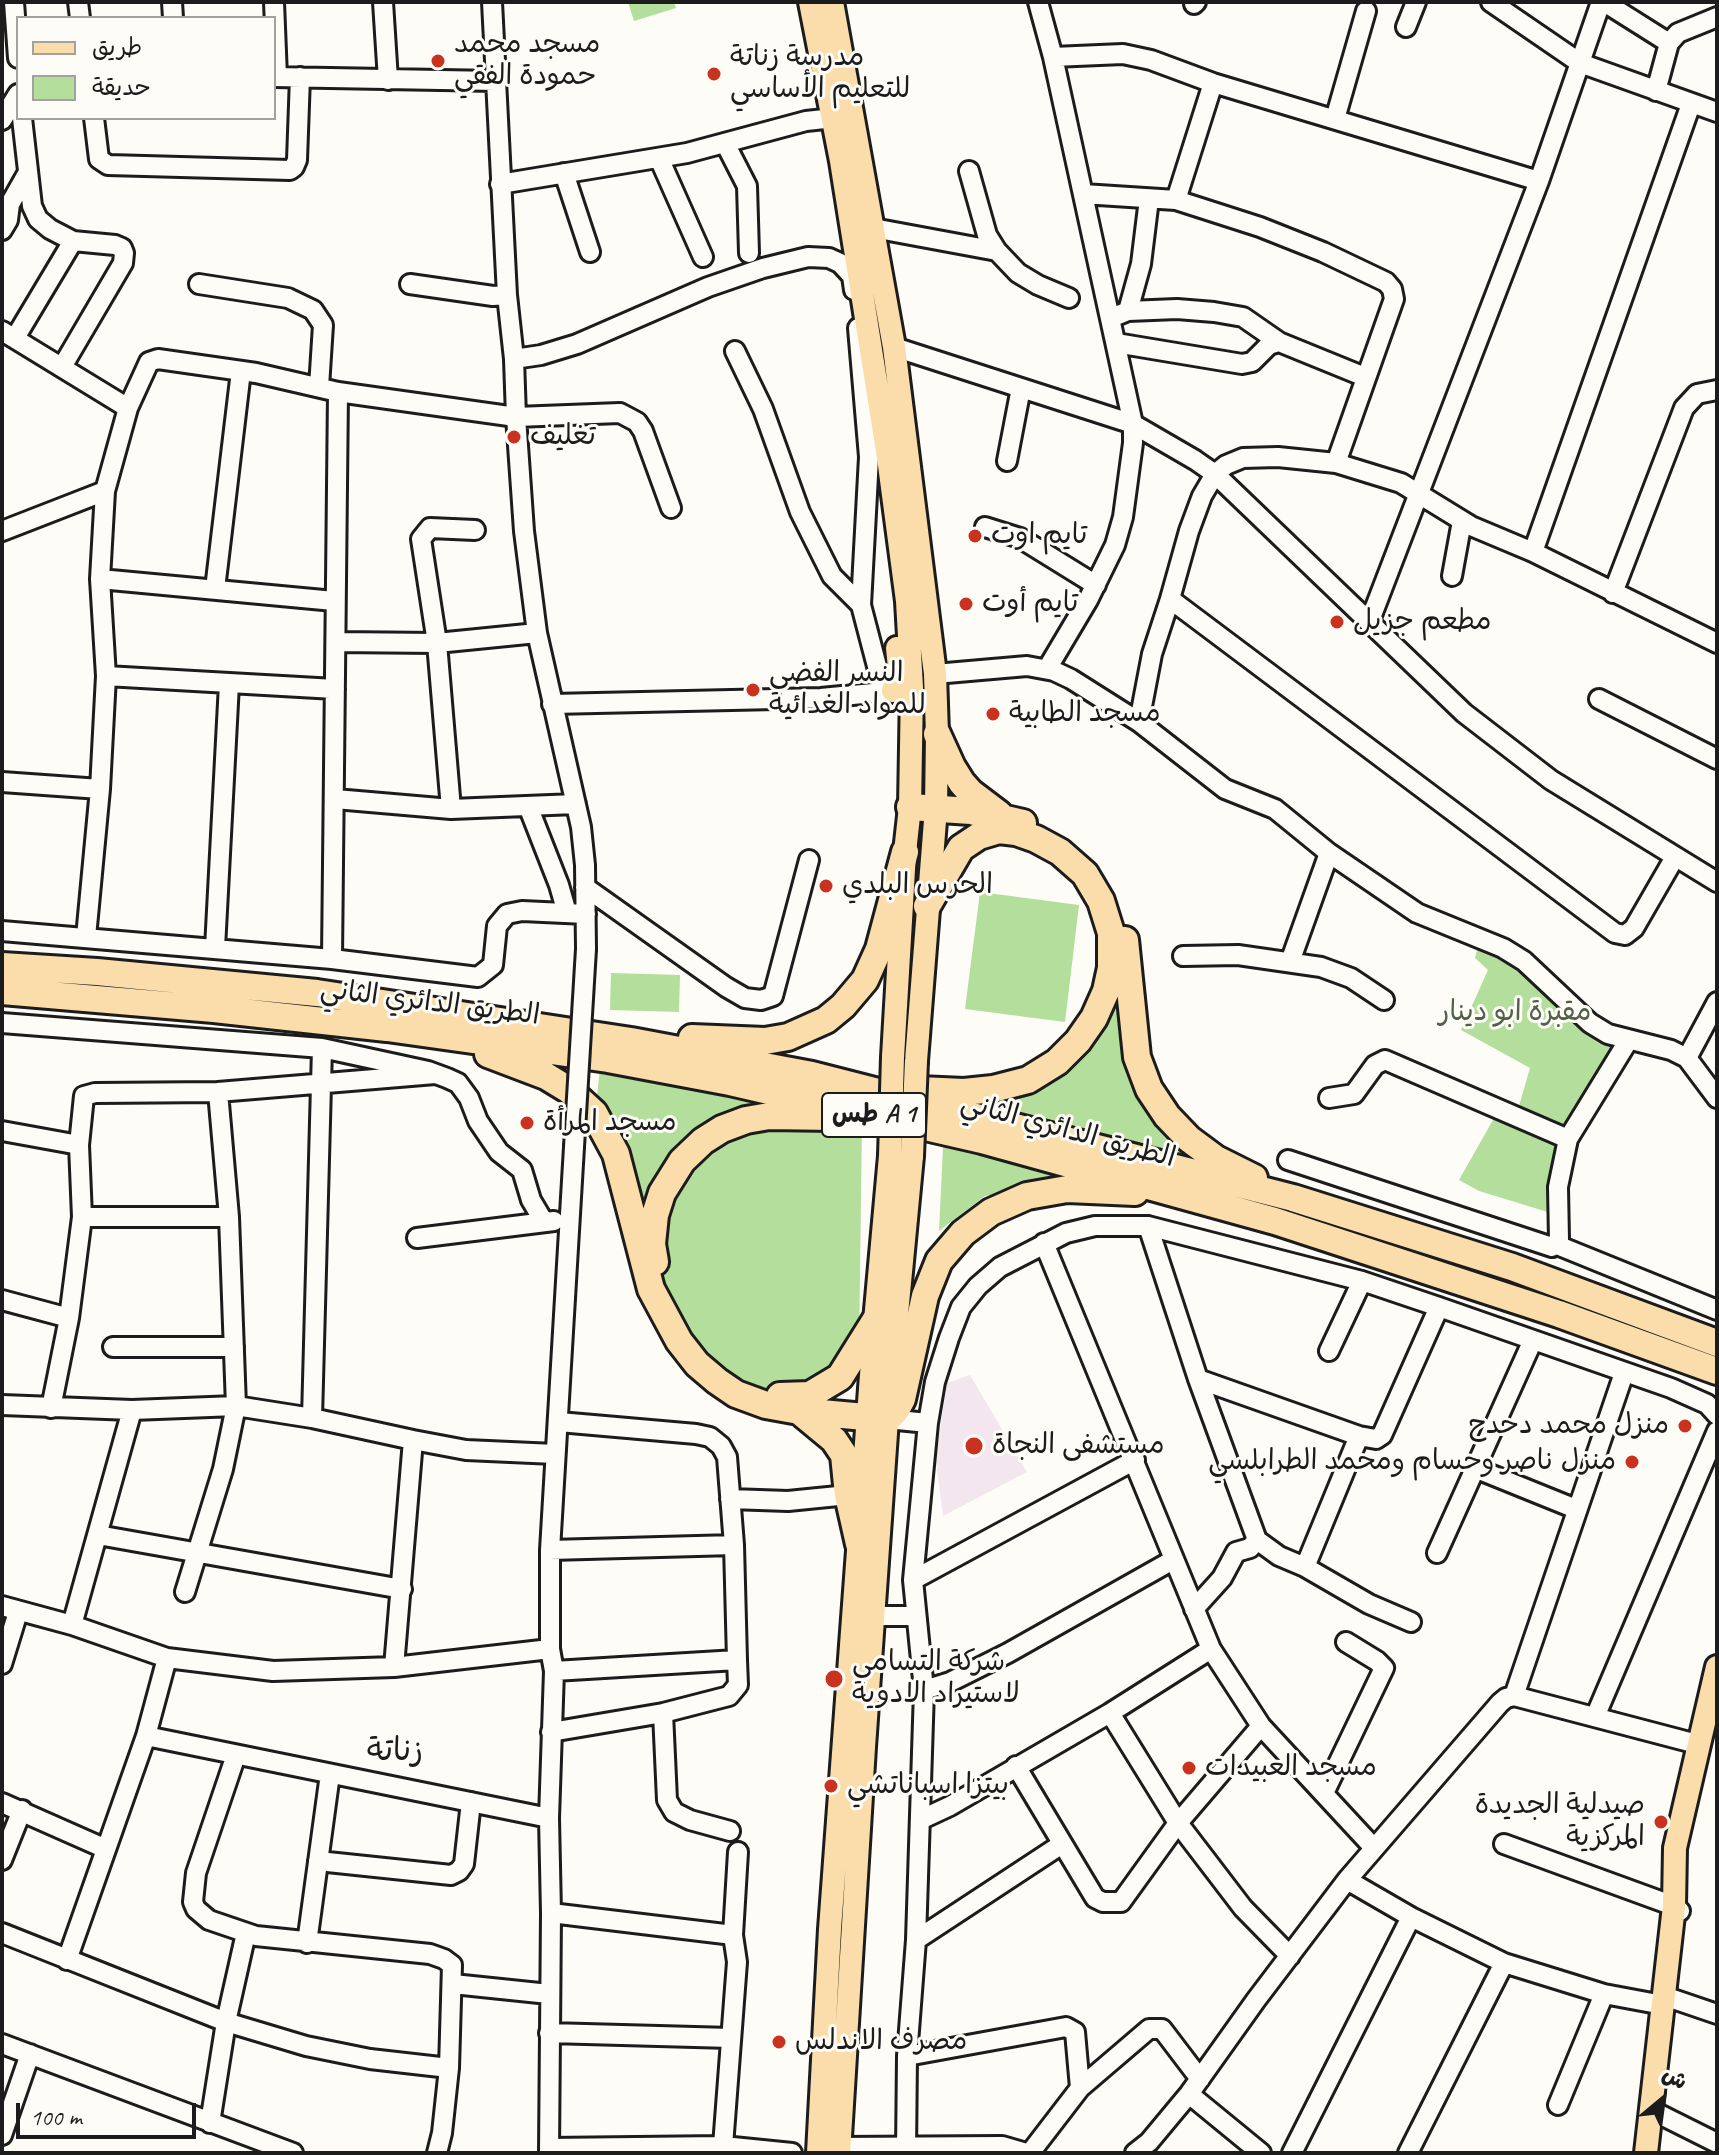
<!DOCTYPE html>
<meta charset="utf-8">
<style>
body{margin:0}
#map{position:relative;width:1719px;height:2155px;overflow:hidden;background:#fdfcf7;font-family:Caveat,"Playpen Sans Arabic",sans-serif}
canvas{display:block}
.frame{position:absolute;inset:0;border:4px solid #1c1c1c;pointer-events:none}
.legend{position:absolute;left:16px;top:16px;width:260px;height:104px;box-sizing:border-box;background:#fdfcf7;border:2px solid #a3a29f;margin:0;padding:10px 14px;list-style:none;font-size:24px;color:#1c1c1c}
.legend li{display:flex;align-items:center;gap:16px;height:40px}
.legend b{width:40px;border:2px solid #a3a29f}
.north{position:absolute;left:1623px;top:2059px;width:80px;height:80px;-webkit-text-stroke:6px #fdfcf7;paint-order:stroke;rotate:29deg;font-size:22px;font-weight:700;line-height:32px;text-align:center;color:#1c1c1c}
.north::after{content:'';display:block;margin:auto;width:28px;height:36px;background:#1c1c1c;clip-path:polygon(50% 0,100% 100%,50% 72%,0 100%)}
.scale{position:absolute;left:16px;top:2103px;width:180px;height:36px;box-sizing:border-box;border:4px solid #1c1c1c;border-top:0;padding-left:10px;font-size:24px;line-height:28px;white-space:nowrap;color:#1c1c1c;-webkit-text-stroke:6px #fdfcf7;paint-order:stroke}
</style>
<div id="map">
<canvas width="1719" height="2155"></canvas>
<div class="frame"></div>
<ul class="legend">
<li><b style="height:10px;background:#faddab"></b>طريق</li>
<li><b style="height:22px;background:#b4de9b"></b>حديقة</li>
</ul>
<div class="north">ش</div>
<div class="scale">100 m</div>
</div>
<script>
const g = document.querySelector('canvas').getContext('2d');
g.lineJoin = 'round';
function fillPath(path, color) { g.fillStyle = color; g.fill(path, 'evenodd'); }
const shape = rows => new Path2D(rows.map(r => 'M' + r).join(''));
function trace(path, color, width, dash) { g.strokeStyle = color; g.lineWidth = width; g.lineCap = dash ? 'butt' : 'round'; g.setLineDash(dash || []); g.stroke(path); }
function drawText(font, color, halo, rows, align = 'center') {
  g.font = font + ' Caveat,"Playpen Sans Arabic",sans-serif'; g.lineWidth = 6; g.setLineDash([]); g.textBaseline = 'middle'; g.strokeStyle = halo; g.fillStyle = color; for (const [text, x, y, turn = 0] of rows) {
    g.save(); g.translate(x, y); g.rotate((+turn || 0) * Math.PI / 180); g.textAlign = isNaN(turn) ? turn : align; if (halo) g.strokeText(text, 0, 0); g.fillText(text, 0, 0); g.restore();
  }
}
const built = shape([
 [970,1375,1027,1472,943,1516,934,1446,938,1445,947,1383]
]);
const green = shape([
 [628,2,674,2,676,8,634,21],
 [980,892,1079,905,1065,1022,965,1009],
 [1479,942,1501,952,1619,1047,1563,1130,1551,1213,1479,1191,1459,1180,1493,1120,1515,1120,1530,1068,1461,1030,1488,970,1475,958],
 [1111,968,1149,1089,1251,1181,1074,1125,934,1091,1057,1066],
 [611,973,680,975,679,1012,610,1010],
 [600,1068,862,1122,859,1350,840,1377,765,1394,721,1372,704,1356,671,1309,652,1244,595,1116],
 [943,1147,1084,1180,985,1196,939,1231]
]);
const minor = shape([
 [14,2,18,58],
 [78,2,80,18],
 [172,2,173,18],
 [274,2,277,77],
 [383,2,388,80],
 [492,2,507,295,514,359,516,417,524,531,537,633,581,827,585,865,586,949],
 [1038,2,1053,57,1133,424,1133,443,1123,517,1115,545,1088,600,1047,669],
 [1491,2,1580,63,1717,112],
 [1604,2,1669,43],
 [1194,4,1196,2],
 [1406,27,1416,2],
 [1053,57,1123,54,1151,60,1213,83,1539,181],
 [274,77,496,81],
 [1656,91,1669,43,1678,33,1717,17],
 [22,118,32,206,38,219,50,229,73,241,115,245,122,248,124,253,123,263,62,367],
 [94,118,99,159,108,165,290,170,294,167,297,160,300,77],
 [1335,119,1366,11],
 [2,120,18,94],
 [725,143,747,186,749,253],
 [659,158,703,257],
 [969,171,987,235,997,251,1018,273,1038,285,1069,298],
 [564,173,590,252],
 [500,184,687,153,806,121,834,118],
 [1083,194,1176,200,1260,227,1323,252,1386,282,1392,289,1394,299,1336,463],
 [1176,200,1213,83],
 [873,228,997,251],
 [2,230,8,220,10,204,27,174],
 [199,284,288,298,313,310,323,325,319,387],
 [410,284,493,296,507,295],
 [1128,311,1141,264,1149,199],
 [1111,318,1128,311,1177,309,1214,312,1243,317,1279,342],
 [858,328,869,457,861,605,884,693],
 [2,331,128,408],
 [15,338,73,241],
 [1116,343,1242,364,1252,362,1269,345,1279,342,1365,377],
 [894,347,1133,424,1195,460,1215,474,1464,713,1551,780,1717,882],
 [735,351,763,409,800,512,832,576,861,605],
 [514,359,541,355,577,344,708,287,763,268,808,257,829,258,840,263,852,276,854,290],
 [1007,461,1021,388],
 [985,527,1020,538,1096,585],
 [475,530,430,528,421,539,437,643,451,809,576,804],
 [2,531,105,491],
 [1533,552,1691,104],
 [1452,576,1462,521],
 [100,579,334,601],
 [215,589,241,371],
 [1613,593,1684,408,1697,394,1717,390],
 [1369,623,1539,181,1601,2],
 [336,642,437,643,537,633],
 [935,674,1027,666,1054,671,1071,679,1139,722,1225,789,1275,809,1329,853,1417,913,1503,948,1524,961,1590,1023,1608,1034,1671,1050,1687,1058,1717,1098],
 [106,676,335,689],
 [1599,699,1717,759],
 [552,704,821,698,894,691],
 [1139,722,1152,654,1170,599],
 [2,782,100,789],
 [335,799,451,809],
 [528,806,559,885,567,913],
 [1675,857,1634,928,1625,935,1615,933,1170,599,1189,531,1202,496,1215,474,1226,465,1243,458,1278,457,1336,463,1401,483,1471,526,1533,552,1717,643],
 [585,887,726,987,745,998,761,1000,773,996,809,860],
 [2,931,332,959,478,977,493,965,497,926,507,914,522,911,586,914],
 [86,937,100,789,106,676,100,579,105,491,128,408,149,362,158,359,256,373,338,392,516,417,620,413,637,422,643,431,671,508],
 [215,948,229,684],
 [1183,956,1238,955,1321,967,1351,978,1384,1000],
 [332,959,338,392],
 [1290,962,1329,853],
 [2,1023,322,1048,428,1071,447,1078,458,1083,469,1098,478,1121,499,1152,522,1170,531,1200,544,1222],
 [1687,1058,1717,1002],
 [1329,1098,1354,1094,1375,1065,1385,1060,1568,1139,1628,1041],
 [2,1131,79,1145],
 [1288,1160,1552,1247,1559,1240,1558,1187,1568,1139],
 [82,1217,229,1217],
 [1148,1226,1198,1379,1257,1540,1279,1556,1305,1567,1369,1604,1411,1622],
 [417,1238,554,1221],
 [1044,1243,1211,1649,1261,1726,1374,1848],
 [1557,1245,1717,1310],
 [2,1300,69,1318],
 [113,1347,234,1347],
 [1329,1351,1362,1281],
 [1198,1379,1359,1436,1376,1439,1382,1435,1439,1307],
 [2,1405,132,1410,236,1406,312,1418,413,1440,394,1667],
 [51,1408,69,1318,82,1217,79,1145,84,1096,95,1093,218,1092,435,1074],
 [312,1418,322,1048],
 [887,1419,928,1423],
 [413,1440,466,1450,555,1454],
 [1477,1469,1576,1509],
 [730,1499,788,1501,848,1495],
 [98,1535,402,1589],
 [550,1550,734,1545],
 [1437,1553,1533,1340],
 [1305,1567,1359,1436],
 [913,1580,1135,1460],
 [185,1592,223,1469,236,1406,229,1217,218,1092],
 [2,1606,72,1625,167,1658,273,1671,394,1667,550,1649],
 [1194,1609,1222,1578,1236,1552,1250,1548,1257,1540],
 [873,1616,916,1616],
 [72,1625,132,1410],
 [2,1664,18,1612],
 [554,1671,737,1660,734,1545,727,1457,721,1446,710,1437,696,1434,559,1422],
 [924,1690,950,1682,1008,1653,1173,1560],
 [1514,1696,1624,1373],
 [663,1713,667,1800,674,1812,690,1820,730,1831],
 [1110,1713,1178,1823,1243,1908,1290,1956],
 [1595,1717,1717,1431],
 [551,1732,663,1713,729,1696,738,1685,737,1660],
 [146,1736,549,1818],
 [236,1755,196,1873,193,1902,196,1909,209,1920,256,1936,430,1954,444,1959,452,1965,449,2068,442,2133,437,2153],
 [1016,1766,1095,1898,1103,1902,1121,1902,1178,1823,1261,1726],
 [1324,1793,1384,1668,1377,1661,1346,1642],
 [2,1803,106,1849],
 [920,1820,950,1806,1110,1713,1211,1649],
 [1504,1844,1674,1906,1680,1911],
 [2,1860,22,1810],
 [318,1861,451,1875,459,1871,464,1864,471,1802],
 [551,1913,733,1935,737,1962,723,2146],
 [2,1933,226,2022,306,2046,370,2059,449,2068],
 [733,1935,738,1852],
 [916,1940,1062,1844],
 [307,1943,330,1774],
 [67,1960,146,1736,167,1658],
 [453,1984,549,1994],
 [1670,1998,1717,2014],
 [1663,2005,1604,1994,1504,1963,1411,1917,1347,1880,1500,1703,1506,1698,1514,1696,1697,1744],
 [549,2033,731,2038],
 [2,2044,293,2153],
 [907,2056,1066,2027,1075,2032,1080,2088],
 [1189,2094,1261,2153],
 [1558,2105,1604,1994],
 [1657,2113,1717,2143],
 [210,2123,226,2022,246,1933],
 [2,2135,30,2054],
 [839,2147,1002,2146,1026,2153],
 [549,2148,723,2146,792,2153],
 [549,2153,551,1913,549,1818,554,1671,550,1649,550,1550,574,1147],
 [906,2153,907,2056,916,1940,924,1690,913,1580,928,1423,935,1382,949,1338,961,1307,978,1286,1000,1267,1066,1233,1095,1226,1148,1226,1362,1281,1439,1307,1671,1388,1707,1404,1717,1415],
 [1030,2153,1080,2088,1149,2029,1162,2029,1200,2079],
 [1135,2153,1149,2142,1189,2094,1256,2000,1347,1880],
 [1292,2153,1411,1917],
 [1408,2153,1504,1963]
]);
const major = shape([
 [810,2,841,161,888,457,907,601,912,688,910,807,905,852,893,1057],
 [832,2,894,347,935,674,937,734,936,808,916,1061],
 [893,691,899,668,897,648],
 [818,2153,830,1929,875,1321,890,1156],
 [839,2153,864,1747,887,1419,912,1156],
 [1646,2153,1674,1906,1675,1848,1717,1667]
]);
const highway = shape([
 [937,734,952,767,962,783,970,792,999,814],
 [910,807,971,811,1023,823],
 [1125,940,1137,1057,1149,1089,1167,1116,1189,1139,1216,1159,1254,1178],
 [2,966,97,972,317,993,631,1041,812,1075,1293,1198,1512,1267,1717,1343],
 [2,991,214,1009,387,1028,608,1059,730,1082,982,1140,1275,1221,1559,1314,1717,1371],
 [692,1038,765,1041,788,1037,826,1020,843,1006,865,980,879,949,905,852],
 [488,1054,546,1076,569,1090,594,1113,616,1154,651,1289,679,1341,697,1364,717,1381,736,1394,766,1405,799,1411,887,1419,896,1410,902,1399,925,1296,939,1261,963,1233,991,1212,1027,1196,1067,1189,1135,1192],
 [919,1090,964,1092,993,1089,1028,1080,1057,1062,1078,1041,1094,1018,1106,991,1111,968,1111,933,1101,901,1085,874,1060,852,1036,839,1016,832,999,830,979,836,961,848,927,906],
 [655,1262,652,1244,655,1215,662,1193,682,1161,703,1141,722,1129,746,1120,769,1116,834,1117],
 [780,1396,810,1395,840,1377,875,1321],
 [799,1411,834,1440,844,1455,848,1495,859,1544]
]);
const minorBridge = shape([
 [574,1147,586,949]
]);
const majorBridge = shape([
 [890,1156,893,1057],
 [912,1156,916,1061]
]);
const markers = [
 [438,61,8,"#c8321e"],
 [714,74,8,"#c8321e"],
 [514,437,8,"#c8321e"],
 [975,536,8,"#c8321e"],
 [966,604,8,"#c8321e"],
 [1337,622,8,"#c8321e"],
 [753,690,8,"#c8321e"],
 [993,714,8,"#c8321e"],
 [826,886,8,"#c8321e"],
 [527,1123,8,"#c8321e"],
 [1685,1426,8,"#c8321e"],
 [974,1446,10,"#c8321e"],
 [1632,1462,8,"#c8321e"],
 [834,1679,10,"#c8321e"],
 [1189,1768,8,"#c8321e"],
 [831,1786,8,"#c8321e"],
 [1661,1822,8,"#c8321e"],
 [779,2042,8,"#c8321e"]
];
const shields = [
 [874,1115,104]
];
const shieldNames = [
 ["طس A 1",874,1115]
];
const poiNames = [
 ["مسجد محمد",454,45],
 ["حمودة الفقي",454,77],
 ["مدرسة زناتة",730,58],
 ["للتعليم الأساسي",730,90],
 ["تغليف",530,437],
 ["تايم اوت",991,536],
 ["تايم أوت",982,604],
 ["مطعم جزيل",1353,622],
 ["النسر الفضي",769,674],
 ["للمواد الغدائية",769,706],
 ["مسجد الطابية",1009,714],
 ["الحرس البلدي",842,886],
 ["مسجد المرأة",543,1123],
 ["منزل محمد دحدح",1669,1426,"right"],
 ["مستشفى النجاة",992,1446],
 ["منزل ناصر وحسام ومحمد الطرابلسي",1616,1462,"right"],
 ["شركة التسامي",852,1663],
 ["لاستيراد الادوية",852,1695],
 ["مسجد العبيدات",1205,1768],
 ["بيتزا اسباناتشي",847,1786],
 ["صيدلية الجديدة",1645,1806,"right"],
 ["المركزية",1645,1838,"right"],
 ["مصرف الاندلس",795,2042]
];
const streetNames = [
 ["الطريق الدائري الثاني",430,1003,7],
 ["الطريق الدائري الثاني",1068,1131,15]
];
const parkNames = [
 ["مقبرة ابو دينار",1515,1013]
];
const quarterNames = [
 ["زناتة",395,1752]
];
fillPath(built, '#f3e6ef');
fillPath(green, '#b4de9b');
trace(minor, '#1c1c1c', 24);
trace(major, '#1c1c1c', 28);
trace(highway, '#1c1c1c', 32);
trace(minor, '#fdfcf7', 18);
trace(major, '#faddab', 22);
trace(highway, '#faddab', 26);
trace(minorBridge, '#1c1c1c', 24, []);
trace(majorBridge, '#1c1c1c', 28, []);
trace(minorBridge, '#fdfcf7', 18);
trace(majorBridge, '#faddab', 22);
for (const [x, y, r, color] of markers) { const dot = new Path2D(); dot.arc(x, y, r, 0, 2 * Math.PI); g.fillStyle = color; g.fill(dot); trace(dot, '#fdfcf7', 3); }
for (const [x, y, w] of shields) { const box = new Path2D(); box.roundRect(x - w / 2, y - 22, w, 44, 6); g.fillStyle = '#fdfcf7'; g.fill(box); trace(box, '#1c1c1c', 2); }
drawText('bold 26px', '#1c1c1c', null, shieldNames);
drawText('28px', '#1c1c1c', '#fdfcf7', poiNames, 'left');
drawText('28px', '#1c1c1c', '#fdfcf7', streetNames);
drawText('28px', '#516048', '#fdfcf7', parkNames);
drawText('32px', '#1c1c1c', '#fdfcf7', quarterNames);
</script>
